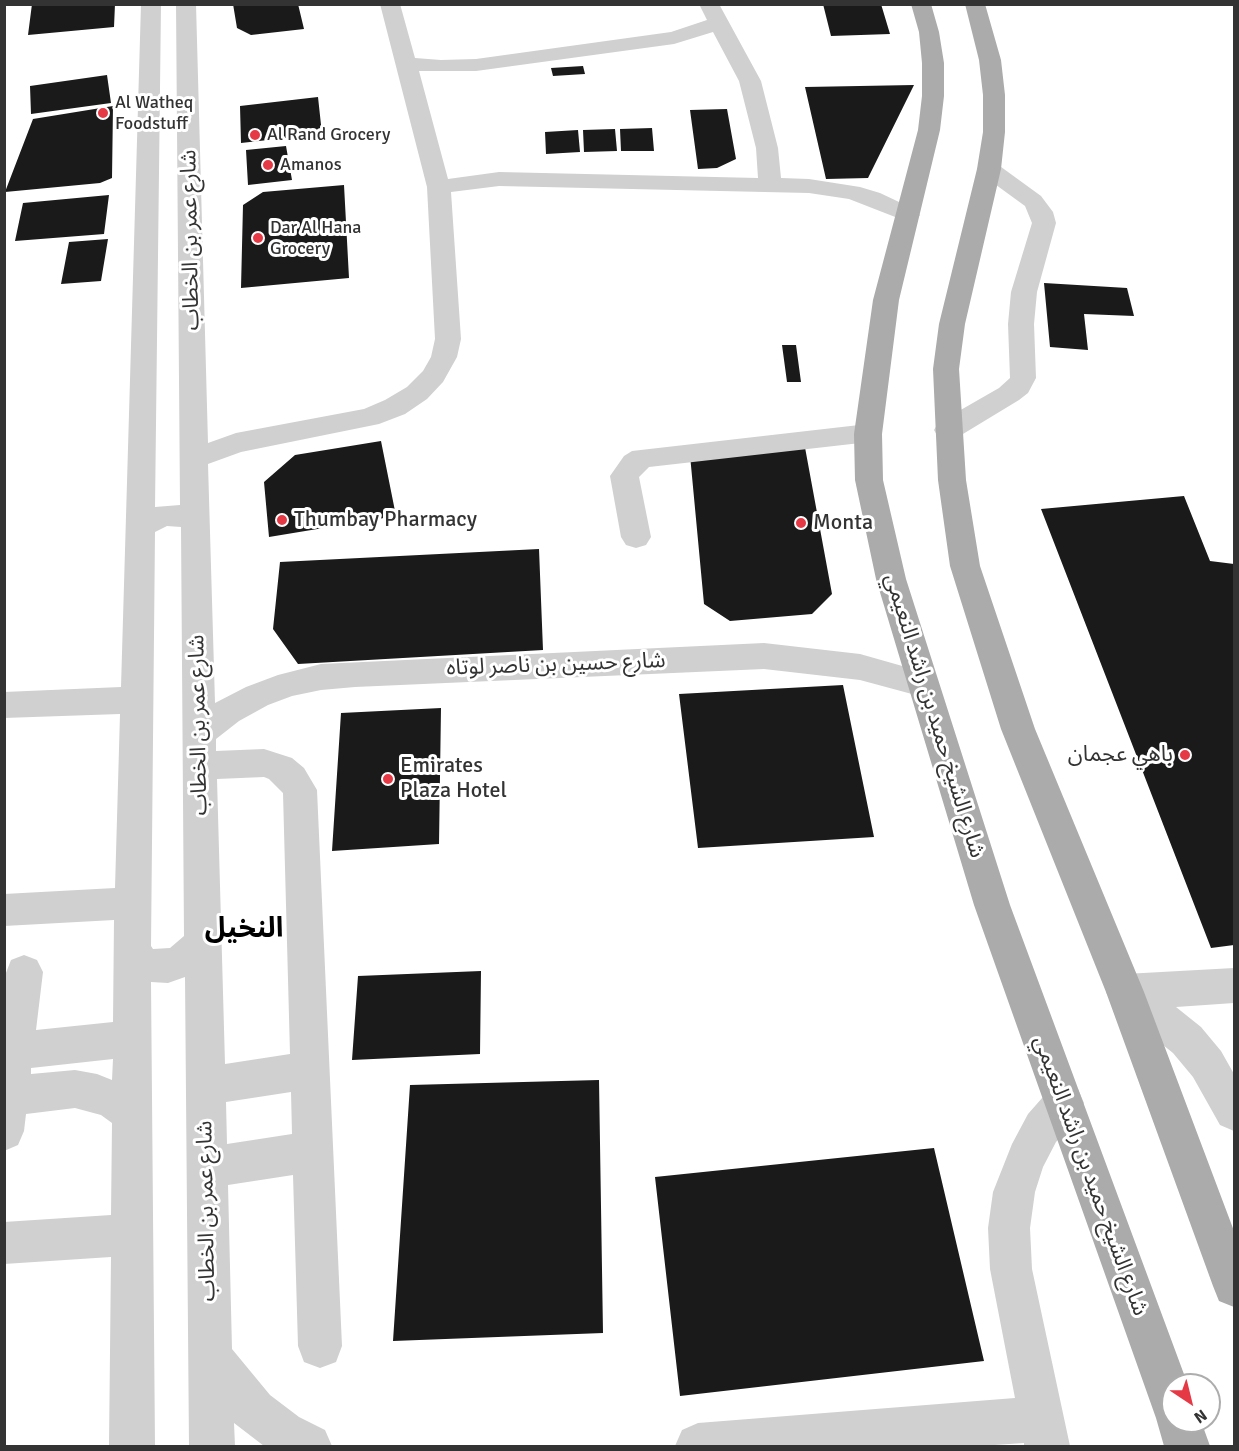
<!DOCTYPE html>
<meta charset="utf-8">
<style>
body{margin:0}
#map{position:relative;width:1239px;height:1451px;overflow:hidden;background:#fff;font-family:Signika,sans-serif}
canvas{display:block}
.frame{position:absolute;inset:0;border:6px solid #333;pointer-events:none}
.north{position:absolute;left:1161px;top:1373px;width:60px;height:60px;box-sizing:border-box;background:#fff;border:2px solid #adadad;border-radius:50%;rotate:145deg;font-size:16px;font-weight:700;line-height:24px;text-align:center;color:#333}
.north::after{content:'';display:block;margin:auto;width:21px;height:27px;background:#e63946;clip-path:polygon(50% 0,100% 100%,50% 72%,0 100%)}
</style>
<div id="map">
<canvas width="1239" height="1451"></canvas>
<div class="frame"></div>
<div class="north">N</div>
</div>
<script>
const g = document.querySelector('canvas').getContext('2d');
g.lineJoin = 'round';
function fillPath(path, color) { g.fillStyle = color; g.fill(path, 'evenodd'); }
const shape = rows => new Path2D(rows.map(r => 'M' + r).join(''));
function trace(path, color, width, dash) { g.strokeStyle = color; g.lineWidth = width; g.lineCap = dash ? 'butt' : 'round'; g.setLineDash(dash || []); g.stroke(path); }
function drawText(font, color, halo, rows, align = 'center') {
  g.font = font + ' Signika,"Noto Sans Arabic",sans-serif'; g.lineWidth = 6; g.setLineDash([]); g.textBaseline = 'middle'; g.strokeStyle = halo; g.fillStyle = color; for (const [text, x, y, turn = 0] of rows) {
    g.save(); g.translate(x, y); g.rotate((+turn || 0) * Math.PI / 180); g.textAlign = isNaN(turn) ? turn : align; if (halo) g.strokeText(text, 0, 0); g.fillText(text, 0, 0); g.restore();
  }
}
const building = shape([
 [32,4,115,4,114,27,28,35],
 [233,4,298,4,304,29,251,35,237,28],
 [823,4,881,4,890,34,831,36],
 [583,66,585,74,553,76,551,68],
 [107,75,111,103,31,114,30,86],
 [914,85,868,178,826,179,805,87],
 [318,97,322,134,241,143,240,106],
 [113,106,112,178,100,183,5,192,33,119],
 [727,109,736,159,717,168,698,169,690,110],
 [652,128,654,151,621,151,620,129],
 [615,129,617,151,584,152,583,130],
 [578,130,580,152,546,154,545,132],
 [286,146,292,180,248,185,246,150],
 [344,185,349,278,241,288,243,205,263,192],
 [109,195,104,234,15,241,23,203],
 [108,239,101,281,61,284,69,242],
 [1044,283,1127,288,1134,316,1084,314,1088,350,1050,347],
 [782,345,796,345,801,382,787,382],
 [381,441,396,516,269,537,264,482,295,455],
 [804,442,832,594,812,614,730,621,704,604,690,455],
 [1184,496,1210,561,1234,564,1234,945,1211,948,1041,509],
 [539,549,543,650,298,664,273,629,280,562],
 [843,685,874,837,698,848,679,694],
 [441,708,439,844,332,851,341,713],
 [481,971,480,1054,352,1060,358,976],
 [599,1080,603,1333,393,1341,410,1085],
 [934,1148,984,1361,680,1396,655,1177]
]);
const minor = shape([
 [141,4,161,4,155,507,180,505,176,4,196,4,208,443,236,433,364,409,385,400,407,387,423,371,431,357,435,339,427,187,380,4,400,4,415,58,441,60,476,59,671,32,707,20,699,4,719,4,761,81,778,148,781,178,809,179,860,187,880,193,916,210,920,215,916,220,908,222,849,199,809,193,499,186,451,192,461,339,457,357,443,382,427,399,405,414,379,424,241,452,208,464,215,703,246,687,278,675,321,664,764,643,860,654,934,675,939,684,934,693,923,697,860,680,764,669,355,687,321,690,292,696,268,705,239,721,216,739,216,751,264,749,292,758,304,768,317,790,342,1346,336,1362,320,1368,304,1362,298,1346,293,1175,228,1185,232,1349,270,1395,299,1417,325,1430,332,1446,264,1446,234,1423,235,1446,189,1446,185,977,168,983,151,982,155,1446,109,1446,111,1257,4,1264,4,1222,111,1215,112,1123,101,1115,75,1108,26,1114,24,1131,18,1145,4,1151,4,978,11,960,24,955,37,960,43,972,36,1030,113,1022,114,920,4,926,4,894,115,888,120,714,4,718,4,692,121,687,141,4],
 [713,32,739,81,756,148,758,178,499,172,448,179,419,71,476,71,674,44,713,32],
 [167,526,181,527,184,936,170,948,153,949,151,946,155,532,167,526],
 [264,777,269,779,283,793,290,1054,225,1064,217,779,264,777],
 [113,1059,112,1080,97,1074,75,1070,31,1074,31,1068,113,1059],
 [291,1092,292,1134,227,1144,226,1102,291,1092],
 [989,162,997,164,1041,196,1053,212,1056,223,1037,292,1034,324,1036,378,1028,393,1019,400,958,437,948,440,938,437,934,430,938,423,999,388,1010,378,1008,324,1011,292,1032,223,1025,206,981,174,977,169,981,164,989,162],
 [868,424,878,427,882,434,878,441,649,467,639,477,651,537,646,545,636,548,626,545,621,537,610,476,624,456,632,451,868,424],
 [1234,968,1234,1003,1176,1007,1201,1027,1221,1051,1234,1074,1234,1131,1220,1125,1193,1077,1173,1053,1112,1004,1106,992,1112,980,1125,974,1234,968],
 [1064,1083,1078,1089,1084,1103,1078,1117,1056,1142,1043,1167,1035,1192,1030,1228,1032,1269,1070,1446,1024,1446,1024,1443,980,1446,675,1446,682,1430,698,1423,1015,1398,990,1269,988,1228,993,1192,1012,1144,1028,1114,1050,1089,1064,1083]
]);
const major = shape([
 [911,4,931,4,939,32,944,63,944,96,940,130,899,300,882,434,883,480,906,579,1010,905,1188,1385,1173,1385,1173,1421,1201,1421,1210,1446,1164,1446,1156,1418,974,905,876,579,855,480,854,434,873,300,918,130,922,96,922,63,919,32,911,4],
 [965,4,985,4,1001,60,1005,95,1005,132,1001,169,965,324,959,369,966,480,980,566,1035,729,1144,992,1234,1231,1234,1307,1219,1301,1213,1286,1106,992,1001,729,950,566,938,480,933,369,939,324,977,169,983,132,983,95,979,60,965,4]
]);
const markers = [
 [103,113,6,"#e63946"],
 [255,135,6,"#e63946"],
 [268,165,6,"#e63946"],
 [258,238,6,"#e63946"],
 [282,520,6,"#e63946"],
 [801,523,6,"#e63946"],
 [1185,755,6,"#e63946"],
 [388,779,6,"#e63946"]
];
const farPoinames = [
 ["Al Watheq",115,103],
 ["Foodstuff",115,124],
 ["Al Rand Grocery",267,135],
 ["Amanos",280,165],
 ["Dar Al Hana",270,228],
 ["Grocery",270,249]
];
const streetNames = [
 ["شارع عمر بن الخطاب",191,240,-91],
 ["شارع حسين بن ناصر لوتاه",556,665,-2],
 ["شارع الشيخ حميد بن راشد النعيمي",934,716,73],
 ["شارع عمر بن الخطاب",199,725,-91],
 ["شارع الشيخ حميد بن راشد النعيمي",1090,1176,70],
 ["شارع عمر بن الخطاب",207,1211,-91]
];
const poiNames = [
 ["Thumbay Pharmacy",294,520],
 ["Monta",813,523],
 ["باهي عجمان",1173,755,"right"],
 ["Emirates",400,766],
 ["Plaza Hotel",400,791]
];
const districtNames = [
 ["النخيل",244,930]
];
fillPath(building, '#1a1a1a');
fillPath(minor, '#d0d0d0');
fillPath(major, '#ababab');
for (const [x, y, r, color] of markers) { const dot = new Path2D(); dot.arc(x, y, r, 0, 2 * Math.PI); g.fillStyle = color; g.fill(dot); trace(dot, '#fff', 2); }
drawText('18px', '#333', '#fff', farPoinames, 'left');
drawText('22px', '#333', '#fff', streetNames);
drawText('22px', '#333', '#fff', poiNames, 'left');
drawText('bold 28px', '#000', '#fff', districtNames);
</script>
